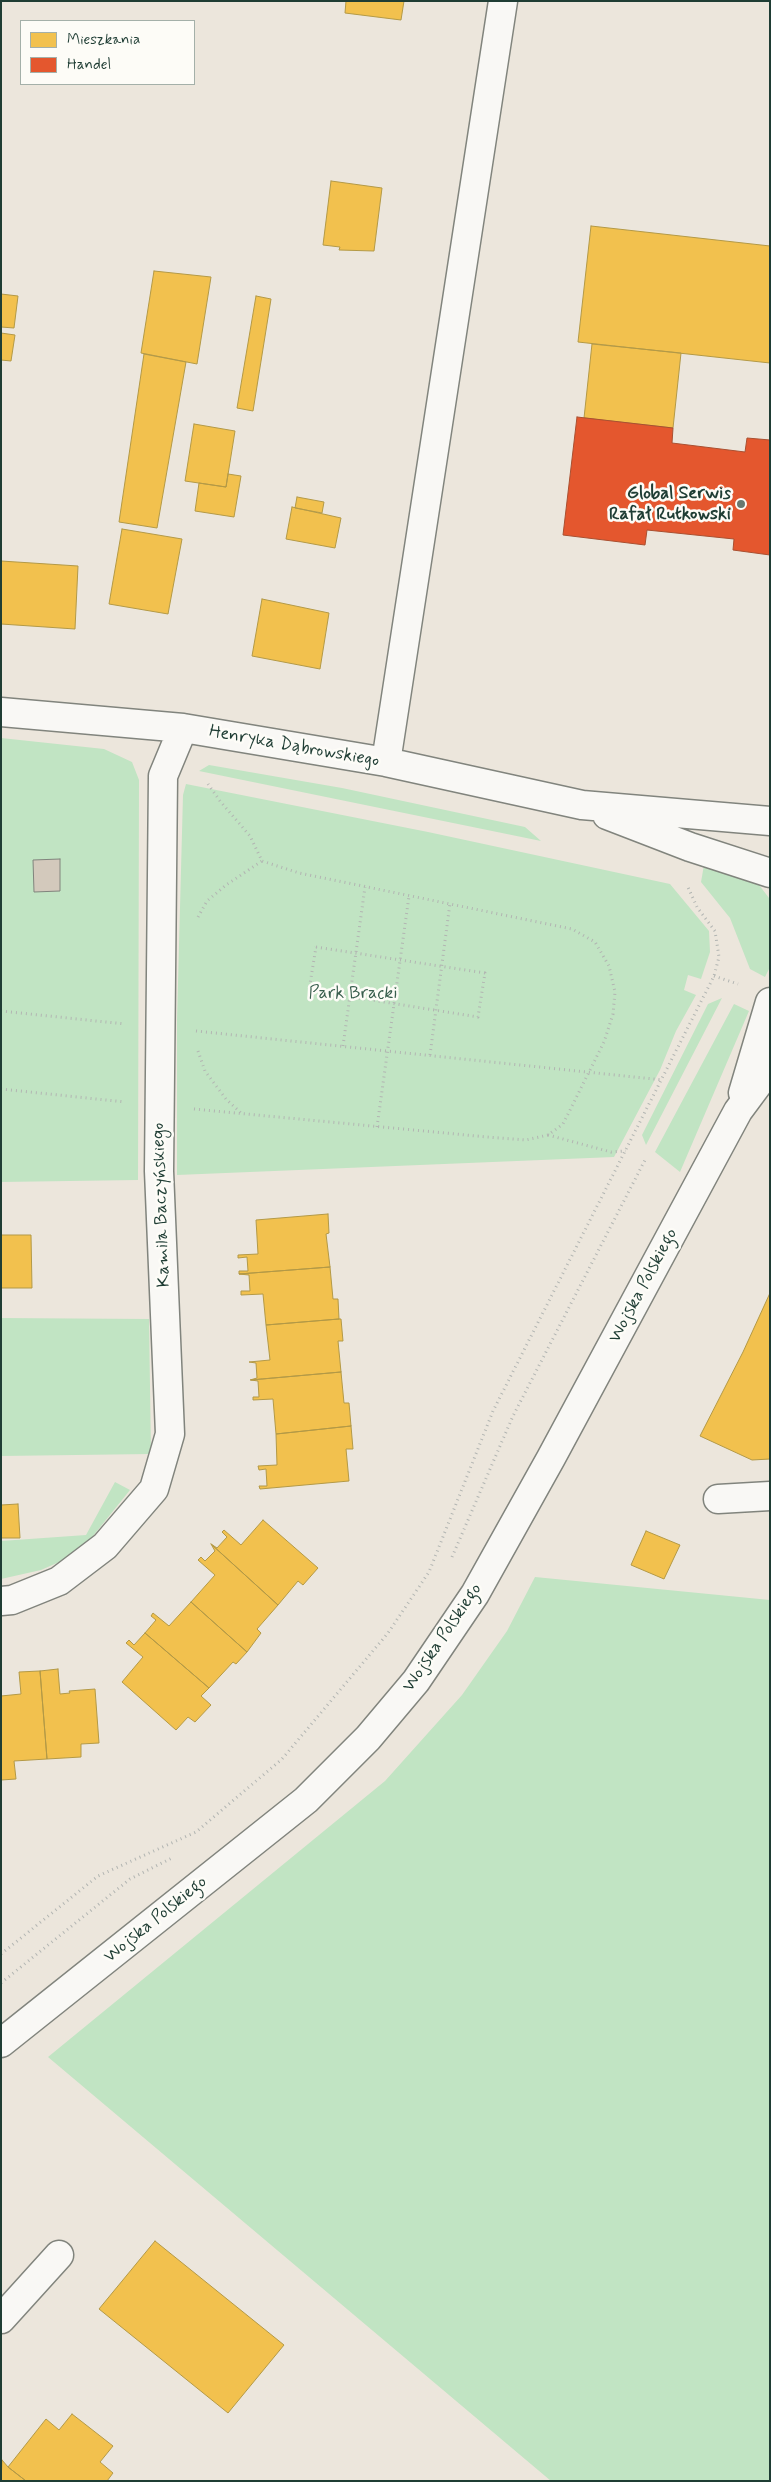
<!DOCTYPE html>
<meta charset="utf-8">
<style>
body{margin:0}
#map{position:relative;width:771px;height:2482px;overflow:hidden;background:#ece6dc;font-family:Mynerve,sans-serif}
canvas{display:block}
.frame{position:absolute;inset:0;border:2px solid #1f3d34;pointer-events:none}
.legend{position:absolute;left:20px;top:20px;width:175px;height:65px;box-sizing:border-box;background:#fdfcf7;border:1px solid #a4b0a9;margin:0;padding:6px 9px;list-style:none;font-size:15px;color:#1f3d34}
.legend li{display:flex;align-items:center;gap:10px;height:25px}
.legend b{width:25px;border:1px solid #a4b0a9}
</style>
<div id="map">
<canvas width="771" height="2482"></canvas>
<div class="frame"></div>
<ul class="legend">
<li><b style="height:14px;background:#f2c14e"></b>Mieszkania</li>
<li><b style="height:14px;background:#e4572e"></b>Handel</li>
</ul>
</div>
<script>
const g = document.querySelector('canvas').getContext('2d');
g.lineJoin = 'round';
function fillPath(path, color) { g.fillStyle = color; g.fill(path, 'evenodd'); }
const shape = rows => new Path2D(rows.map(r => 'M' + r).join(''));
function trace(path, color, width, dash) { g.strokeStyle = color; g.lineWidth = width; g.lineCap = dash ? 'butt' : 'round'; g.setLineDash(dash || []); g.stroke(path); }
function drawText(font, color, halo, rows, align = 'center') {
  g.font = font + ' Mynerve,sans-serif'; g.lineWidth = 5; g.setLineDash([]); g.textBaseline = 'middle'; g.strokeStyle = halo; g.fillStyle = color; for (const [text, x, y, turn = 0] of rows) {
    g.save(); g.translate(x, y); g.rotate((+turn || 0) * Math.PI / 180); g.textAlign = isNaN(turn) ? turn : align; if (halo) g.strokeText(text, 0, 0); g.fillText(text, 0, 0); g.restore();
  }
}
const green = shape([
 [1,738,104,749,132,762,139,780,138,1180,1,1182],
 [209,765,342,788,525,827,541,841,199,771],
 [186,784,428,832,670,884,709,931,710,952,701,979,688,975,684,990,696,995,676,1031,660,1070,614,1157,177,1175,177,1020,183,795],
 [704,865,756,881,769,898,770,967,765,977,750,969,730,918,701,882],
 [722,998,646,1145,642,1135,708,1004],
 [734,1004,749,1011,680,1172,655,1152],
 [1,1318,149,1319,151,1454,1,1456],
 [115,1482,130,1490,89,1541,66,1559,41,1570,1,1579,1,1541,86,1535],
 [535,1577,770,1600,770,2481,551,2481,48,2057,385,1781,462,1695,507,1631]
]);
const homes = shape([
 [346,1,404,1,401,20,345,13,346,1],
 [331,181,382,188,374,251,339,250,340,247,323,245,331,181],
 [591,226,770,246,770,363,578,342,591,226],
 [154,271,211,277,197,364,141,353,154,271],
 [1,294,18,296,14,328,1,327,1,294],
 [256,296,271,299,253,411,237,408,256,296],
 [1,333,15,335,11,361,1,360,1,333],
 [592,344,681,353,673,428,584,418,592,344],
 [144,354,186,362,157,528,119,522,144,354],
 [194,424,235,431,226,487,185,481,194,424],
 [228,474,241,476,234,517,195,511,199,483,226,487,228,474],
 [297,497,324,502,322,513,295,508,297,497],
 [292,507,341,518,335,548,286,539,292,507],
 [122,529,182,539,168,614,109,604,122,529],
 [1,561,78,566,75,629,1,624,1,561],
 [262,599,329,613,320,669,252,656,262,599],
 [328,1214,329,1233,326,1234,330,1267,239,1274,239,1271,248,1271,247,1257,238,1258,238,1255,258,1254,256,1220,328,1214],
 [1,1235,31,1235,32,1288,1,1288,1,1235],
 [330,1267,333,1299,338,1299,339,1319,266,1325,263,1294,241,1295,241,1291,250,1291,249,1275,239,1274,330,1267],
 [770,1293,770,1459,752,1460,700,1436,743,1352,770,1293],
 [339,1319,341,1319,343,1341,338,1341,341,1372,250,1380,257,1378,256,1363,249,1362,270,1360,266,1325,339,1319],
 [341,1372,344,1403,349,1403,351,1426,276,1434,273,1399,253,1400,253,1397,259,1397,258,1381,251,1380,341,1372],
 [351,1426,353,1449,346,1449,349,1481,260,1489,259,1486,267,1486,266,1469,259,1470,258,1466,277,1465,276,1434,351,1426],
 [18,1504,20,1538,1,1538,1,1505,18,1504],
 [263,1520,318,1568,303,1585,298,1581,278,1605,211,1544,217,1548,227,1537,222,1532,224,1530,241,1545,263,1520],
 [646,1531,680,1545,664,1579,631,1565,646,1531],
 [211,1544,278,1605,257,1629,261,1633,247,1652,191,1602,215,1575,198,1560,201,1557,205,1561,215,1551,211,1544],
 [191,1602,247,1652,236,1664,233,1662,209,1688,145,1633,156,1620,151,1616,153,1613,169,1626,191,1602],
 [145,1633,209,1688,201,1696,211,1705,195,1722,188,1717,176,1730,122,1682,143,1657,126,1643,129,1640,134,1645,145,1633],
 [58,1669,60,1694,70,1693,69,1691,95,1689,99,1743,81,1744,81,1757,47,1759,40,1671,58,1669],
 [40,1671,47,1759,14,1761,16,1779,1,1780,1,1696,21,1694,19,1672,40,1671],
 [155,2241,284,2345,228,2413,99,2309,155,2241],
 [72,2414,113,2446,100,2462,113,2473,107,2481,26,2481,8,2467,46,2419,59,2430,72,2414],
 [2,2460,8,2467,26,2481,1,2481,2,2460]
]);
const shops = shape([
 [577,417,673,428,672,443,745,452,747,438,770,440,770,555,733,550,734,539,647,530,645,545,563,535,577,417]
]);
const building = shape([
 [60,859,60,891,34,892,33,860,60,859]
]);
const path = shape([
 [198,917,207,901,226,885,262,861],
 [316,947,485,973,478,1017,309,990,316,947],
 [714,976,738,984],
 [1,1011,125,1024],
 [196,1031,663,1080],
 [343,1046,365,887],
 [198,1051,205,1071,226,1099,241,1113],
 [430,1055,450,903],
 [1,1089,125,1102],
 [194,1109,487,1137,526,1140,548,1135,563,1124,604,1042,613,1014,615,992,609,966,595,942,572,929,299,873,262,861,250,836,220,801,208,784],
 [377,1127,409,896],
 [548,1135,611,1152,626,1151],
 [452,1557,513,1416,645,1160],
 [1,1954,98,1876,196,1832,282,1759,388,1633,429,1572,493,1411,714,976,719,957,715,931,697,907,687,885],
 [1,1983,130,1879,174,1857]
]);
const minor = shape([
 [1,712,183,728,386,762,582,805,770,821],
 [386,762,503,1],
 [607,815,690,847,770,873],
 [743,1093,770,1002],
 [718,1499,770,1496],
 [1,1601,12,1600,59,1581,105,1546,154,1489,170,1434,159,1171,163,776,183,728],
 [1,2043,306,1800,368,1738,416,1681,475,1594,551,1458,738,1111,770,1068],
 [1,2319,59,2255]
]);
const markers = [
 [741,504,5,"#67786f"]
];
const poiNames = [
 ["Global Serwis",731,494],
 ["Rafał Rutkowski",731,515]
];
const streetNames = [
 ["Henryka Dąbrowskiego",294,747,10],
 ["Kamila Baczyńskiego",162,1205,-92],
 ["Wojska Polskiego",644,1286,-62],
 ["Wojska Polskiego",443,1638,-56],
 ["Wojska Polskiego",156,1920,-39]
];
const parkNames = [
 ["Park Bracki",353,994]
];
fillPath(green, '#c1e4c3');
fillPath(homes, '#f2c14e');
trace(homes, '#b39946', 1);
fillPath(shops, '#e4572e');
trace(shops, '#a94f30', 1);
fillPath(building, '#d3c9bc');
trace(building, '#81847d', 1);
trace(minor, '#81847d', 31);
trace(path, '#b2b5b2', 3, [1, 4]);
trace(minor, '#f9f8f5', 28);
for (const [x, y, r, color] of markers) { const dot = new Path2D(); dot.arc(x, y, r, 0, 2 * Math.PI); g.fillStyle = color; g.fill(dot); trace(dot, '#fdfcf7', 2); }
drawText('bold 18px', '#1f3d34', '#fdfcf7', poiNames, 'right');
drawText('18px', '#1f3d34', '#fdfcf7', streetNames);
drawText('18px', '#385e4d', '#fdfcf7', parkNames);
</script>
